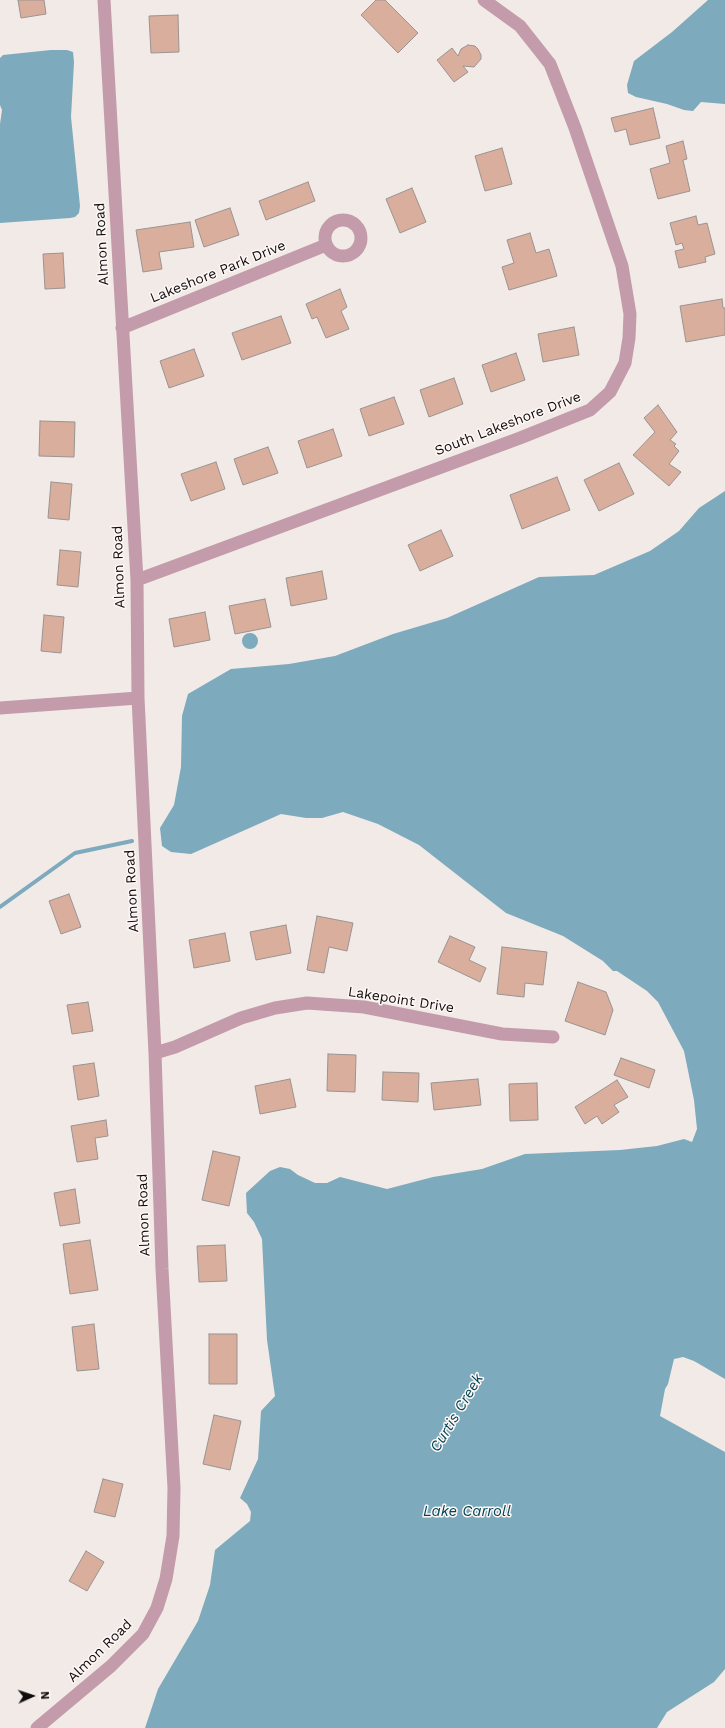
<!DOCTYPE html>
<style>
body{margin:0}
#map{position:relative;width:725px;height:1728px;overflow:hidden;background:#f1eae7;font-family:"Work Sans",sans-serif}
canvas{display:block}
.north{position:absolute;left:12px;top:1676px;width:40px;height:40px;-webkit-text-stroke:3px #fef7f5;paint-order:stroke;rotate:87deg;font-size:11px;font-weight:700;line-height:16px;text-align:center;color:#0f0d0c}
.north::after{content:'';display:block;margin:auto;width:14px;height:18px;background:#0f0d0c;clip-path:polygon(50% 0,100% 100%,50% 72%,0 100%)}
</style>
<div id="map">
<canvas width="725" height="1728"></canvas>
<div class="north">N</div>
</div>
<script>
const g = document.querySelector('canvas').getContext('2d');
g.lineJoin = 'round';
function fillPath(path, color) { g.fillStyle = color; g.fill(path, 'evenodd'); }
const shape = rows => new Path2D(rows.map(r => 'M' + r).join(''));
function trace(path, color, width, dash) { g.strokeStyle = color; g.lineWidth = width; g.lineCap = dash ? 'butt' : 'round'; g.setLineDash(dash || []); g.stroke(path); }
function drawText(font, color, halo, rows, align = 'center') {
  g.font = font + ' "Work Sans",sans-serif'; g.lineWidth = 3; g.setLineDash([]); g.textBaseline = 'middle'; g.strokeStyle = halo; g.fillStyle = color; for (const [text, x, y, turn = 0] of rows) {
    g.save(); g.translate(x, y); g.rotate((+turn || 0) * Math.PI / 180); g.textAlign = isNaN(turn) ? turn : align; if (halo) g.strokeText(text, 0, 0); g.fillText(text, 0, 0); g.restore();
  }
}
const water = shape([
 [708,0,725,0,725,104,701,102,693,111,684,110,667,104,636,97,628,93,627,85,634,61,672,32],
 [51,50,67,50,73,52,74,62,71,117,80,206,79,213,75,217,70,218,0,223,0,124,2,110,0,105,0,58,3,55],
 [725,491,725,1379,694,1361,683,1357,674,1359,668,1384,665,1389,660,1416,725,1452,725,1669,714,1682,667,1712,657,1728,145,1728,158,1689,198,1621,210,1585,215,1550,250,1521,251,1512,247,1504,240,1498,258,1459,261,1411,275,1396,267,1340,262,1239,254,1222,247,1213,246,1193,270,1171,280,1167,290,1169,298,1175,315,1183,327,1183,340,1177,387,1189,433,1177,482,1169,525,1154,620,1150,657,1146,684,1139,692,1142,697,1129,694,1100,684,1051,658,1002,647,991,617,971,613,971,603,961,563,936,506,913,419,845,378,824,343,812,322,818,306,818,281,814,191,854,171,852,162,846,160,828,174,805,181,767,182,716,188,694,231,669,289,664,335,656,393,634,447,618,539,577,594,575,650,551,679,531,699,508],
 '242 641a8 8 0 1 1 16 0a8 8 0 1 1-16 0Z'
]);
const stream = shape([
 [0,907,75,853,132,841]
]);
const building = shape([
 [18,0,44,0,46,14,21,18,18,0],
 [376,0,385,0,418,33,398,53,361,15,376,0],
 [178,15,179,52,151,53,149,16,178,15],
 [468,45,475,46,478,49,481,55,481,59,474,67,463,66,468,72,454,82,437,60,452,48,458,56,461,49,468,45],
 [653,108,660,138,630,145,626,129,615,132,611,118,653,108],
 [683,141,687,159,683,160,690,191,658,199,650,169,670,163,666,146,683,141],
 [502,148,512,184,485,191,475,156,502,148],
 [308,182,315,201,266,220,259,201,308,182],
 [412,188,426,222,400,233,386,199,412,188],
 [230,208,239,235,204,247,195,220,230,208],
 [696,216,698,225,707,223,715,254,705,257,706,262,679,268,675,251,684,249,682,243,676,245,670,223,696,216],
 [190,222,194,247,159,252,162,269,143,272,136,230,190,222],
 [530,233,536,253,549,249,557,276,509,290,502,267,514,263,507,240,530,233],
 [63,253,65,288,45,289,43,254,63,253],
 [340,289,347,307,341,311,349,329,326,338,317,317,312,319,306,304,340,289],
 [722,299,723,308,725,308,725,335,686,342,680,306,722,299],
 [281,316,291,343,242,360,232,333,281,316],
 [574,327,579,355,543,362,538,334,574,327],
 [194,349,204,376,169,388,160,361,194,349],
 [516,353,525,380,491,392,482,365,516,353],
 [454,378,463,404,429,417,420,390,454,378],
 [394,397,404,424,369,436,360,409,394,397],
 [658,405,677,432,670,440,676,444,674,446,679,451,669,464,681,472,669,486,633,455,655,432,644,418,658,405],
 [40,421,75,422,74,457,39,456,40,421],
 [333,429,342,456,307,468,298,441,333,429],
 [268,447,278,473,243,485,234,459,268,447],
 [216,462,225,489,191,501,181,474,216,462],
 [619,463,634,494,599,511,584,480,619,463],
 [557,477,570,510,522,529,510,495,557,477],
 [51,482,72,484,69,520,48,518,51,482],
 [441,530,453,556,420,571,408,545,441,530],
 [60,550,81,552,78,587,57,585,60,550],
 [322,571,327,599,291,606,286,578,322,571],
 [265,599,271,627,235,634,229,606,265,599],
 [205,612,210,640,174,647,169,619,205,612],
 [44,615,64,617,61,653,41,651,44,615],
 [69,894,81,927,61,934,49,901,69,894],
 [317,916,353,923,347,951,329,947,324,973,307,970,317,916],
 [286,925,291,953,256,960,250,932,286,925],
 [225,933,230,961,194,968,189,940,225,933],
 [450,936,475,947,469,960,486,968,480,982,438,962,450,936],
 [502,947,547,952,543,985,525,983,524,997,497,994,502,947],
 [578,982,606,992,613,1010,605,1035,565,1021,578,982],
 [88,1002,93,1031,72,1034,67,1005,88,1002],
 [328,1054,356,1055,355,1092,327,1091,328,1054],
 [621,1058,655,1070,649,1088,614,1075,621,1058],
 [94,1063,99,1096,78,1100,73,1066,94,1063],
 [383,1072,419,1073,418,1102,382,1100,383,1072],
 [290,1079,296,1107,260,1114,255,1086,290,1079],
 [478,1079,481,1105,434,1110,431,1083,478,1079],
 [617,1080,628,1097,614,1105,619,1112,602,1124,597,1116,585,1124,575,1107,617,1080],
 [537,1083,538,1120,510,1121,509,1084,537,1083],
 [106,1120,108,1136,95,1138,98,1159,77,1162,71,1126,106,1120],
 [213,1151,240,1157,229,1206,202,1200,213,1151],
 [75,1189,80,1223,60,1226,54,1193,75,1189],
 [90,1240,98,1290,70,1294,63,1244,90,1240],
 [225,1245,227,1281,199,1282,197,1246,225,1245],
 [94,1324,99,1369,77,1371,72,1327,94,1324],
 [209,1334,237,1334,237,1384,209,1384,209,1334],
 [214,1415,241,1421,230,1470,203,1464,214,1415],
 [103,1479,123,1484,115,1517,94,1512,103,1479],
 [86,1551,104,1562,87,1591,69,1581,86,1551]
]);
const minor = shape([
 '325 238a18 18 0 1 1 36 0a18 18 0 1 1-36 0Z',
 [122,328,326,245],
 [137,580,520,438,590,410,610,392,625,363,629,338,630,314,622,266,575,128,550,64,520,26,484,0],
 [0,708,138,698],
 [155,1053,175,1047,241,1018,275,1008,307,1003,364,1007,502,1034,553,1037],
 [37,1728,111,1666,143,1634,157,1608,166,1579,173,1536,174,1488,162,1269,155,1053,138,698,137,580,104,0]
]);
const streetNames = [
 ["Almon Road",102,244,-93],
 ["Lakeshore Park Drive",218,272,-22],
 ["South Lakeshore Drive",508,424,-21],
 ["Almon Road",119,567,-92],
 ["Almon Road",132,891,-93],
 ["Lakepoint Drive",401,1000,9],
 ["Almon Road",144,1215,-92],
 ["Almon Road",100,1651,-44]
];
const waterNames = [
 ["Curtis Creek",457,1413,-59],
 ["Lake Carroll",467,1512]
];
fillPath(water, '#7daabc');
trace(stream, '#7daabc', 4);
fillPath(building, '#d9ae9d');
trace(building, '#9a9391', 1);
trace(minor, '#c39bab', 13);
drawText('14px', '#0f0d0c', '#fef7f5', streetNames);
drawText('italic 15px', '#004457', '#fef7f5', waterNames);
</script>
